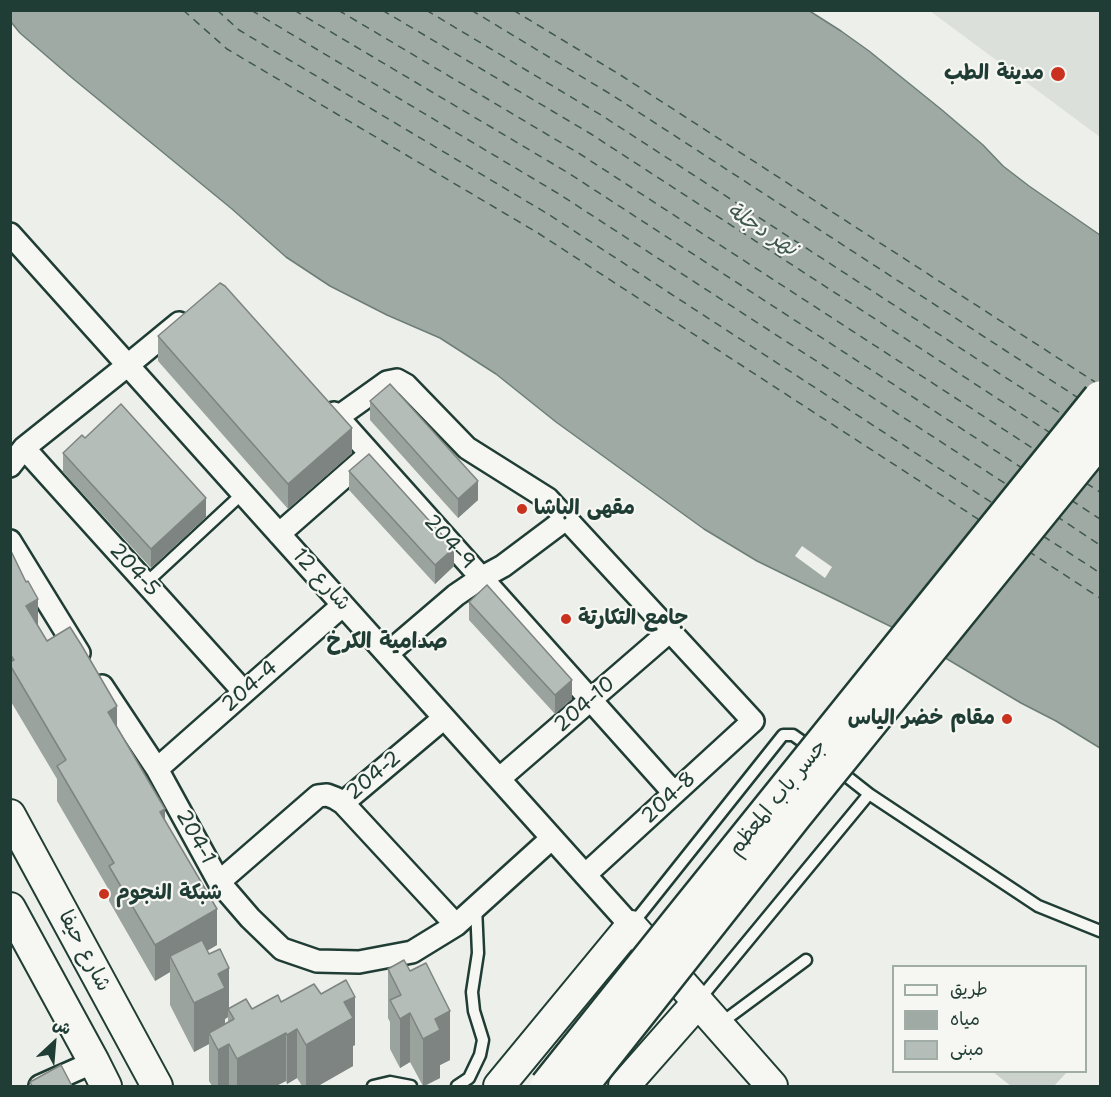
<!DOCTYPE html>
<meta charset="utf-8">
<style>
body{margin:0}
#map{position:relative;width:1111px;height:1097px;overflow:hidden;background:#edefea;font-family:"Shantell Sans","Playpen Sans Arabic",sans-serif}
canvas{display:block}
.frame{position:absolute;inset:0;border:12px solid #1f3d34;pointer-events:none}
.legend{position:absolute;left:892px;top:965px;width:195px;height:108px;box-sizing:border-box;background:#f6f6f2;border:2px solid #a0aca6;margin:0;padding:8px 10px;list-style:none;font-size:18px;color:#1f3d34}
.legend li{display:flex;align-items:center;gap:12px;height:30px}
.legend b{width:30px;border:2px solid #a0aca6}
.north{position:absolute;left:24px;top:1013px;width:60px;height:60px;-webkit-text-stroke:4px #f6f6f2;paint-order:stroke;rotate:26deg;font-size:16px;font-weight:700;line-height:24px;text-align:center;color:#1f3d34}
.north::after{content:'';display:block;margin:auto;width:21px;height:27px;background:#1f3d34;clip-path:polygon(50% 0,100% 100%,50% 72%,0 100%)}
</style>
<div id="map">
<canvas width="1111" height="1097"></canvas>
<div class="frame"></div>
<ul class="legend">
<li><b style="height:8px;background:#f6f6f2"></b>طريق</li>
<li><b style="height:16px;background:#9faaa4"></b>مياه</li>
<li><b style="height:16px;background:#b4bdb8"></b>مبنى</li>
</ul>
<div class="north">ش</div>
</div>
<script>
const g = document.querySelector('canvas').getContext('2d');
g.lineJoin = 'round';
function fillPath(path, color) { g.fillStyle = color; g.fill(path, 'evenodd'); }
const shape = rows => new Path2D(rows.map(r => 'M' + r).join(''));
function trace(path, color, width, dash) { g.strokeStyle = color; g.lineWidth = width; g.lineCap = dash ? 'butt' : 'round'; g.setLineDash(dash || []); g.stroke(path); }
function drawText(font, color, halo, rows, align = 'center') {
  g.font = font + ' "Shantell Sans","Playpen Sans Arabic",sans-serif'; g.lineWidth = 4.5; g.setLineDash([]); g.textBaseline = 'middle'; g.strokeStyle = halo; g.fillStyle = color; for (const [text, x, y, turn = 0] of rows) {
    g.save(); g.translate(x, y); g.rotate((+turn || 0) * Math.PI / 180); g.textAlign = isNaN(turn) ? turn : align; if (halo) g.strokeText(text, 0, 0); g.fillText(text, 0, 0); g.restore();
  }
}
const built = shape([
 [930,11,1100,11,1100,137]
]);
const green = shape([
 [993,1072,1067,1072,1054,1086,1011,1086]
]);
const water = shape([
 [808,10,841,31,869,51,942,110,983,145,1003,166,1029,186,1100,235,1100,748,1056,721,1021,703,900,631,757,561,704,529,556,422,496,374,440,338,387,315,330,286,286,257,232,209,71,77,20,33,11,22,10,11,808,10]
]);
const pier = shape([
 [802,546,832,567,825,578,795,556]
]);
const ferry = shape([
 [183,10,227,49,538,233,981,521],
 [217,10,239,30,548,214,994,504],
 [251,10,559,194,1009,486],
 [294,10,570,174,1022,468],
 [338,10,580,154,1037,451],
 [382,10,591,134,1052,434],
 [426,10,601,115,1065,416],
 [471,10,612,95,1080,399],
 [513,10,622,76,1095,382],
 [1086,483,1100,492],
 [1071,500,1100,519],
 [1056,516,1100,545],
 [1043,536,1100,573],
 [1028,551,1100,598]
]);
const lane = shape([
 [146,583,243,493],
 [869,794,1038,906,1100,931],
 [631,926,783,735,793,735,813,749],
 [699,1000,869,794,836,768],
 [721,1023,806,960],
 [373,1086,390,1082,411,1086],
 [457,1086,469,1078,480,1055,483,1040,474,1011,472,992,478,953,476,907]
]);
const street = shape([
 [10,234,631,926],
 [334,413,674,793],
 [338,417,387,382,397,380,406,385,467,448,548,499,753,721,585,875],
 [24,448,244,692],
 [10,466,24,448,128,365,179,323],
 [279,534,369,455],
 [10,541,79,653],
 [387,654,456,595,481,578,503,566,567,518],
 [102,686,157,769,219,882,250,918,282,949,317,961,359,962,412,952,456,925,552,838],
 [157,769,343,605],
 [499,779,670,631],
 [343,803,456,925],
 [219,882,318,796,327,795,335,798,343,803,444,718],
 [40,1086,94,1062]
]);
const secondary = shape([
 [10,815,157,1086],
 [10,908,94,1062,106,1086],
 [499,1086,631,926,772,1086],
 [624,1086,698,1002]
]);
const primaryBridge = shape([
 [547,1086,679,921,1100,398],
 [581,1086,796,814,1100,439]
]);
const wall = shape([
 [158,336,352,453,288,509,158,361],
 [370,401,478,500,458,518,370,420],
 [85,438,206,517,151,568,63,472,63,453],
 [349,471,454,566,435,584,349,490],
 [10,549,38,626,47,641,117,728,165,821,217,945,207,951,229,1008,252,1009,321,994,355,1045,353,1046,353,1066,318,1086,302,1086,297,1078,287,1084,286,1081,276,1086,212,1086,209,1081,209,1044,194,1052,170,1005,170,972,155,981,109,901,109,890,57,801,57,779,10,700],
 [228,1017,228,1023,225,1024,225,1019],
 [469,602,572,699,555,714,469,620],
 [388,969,450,1060,440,1065,440,1078,425,1086,423,1086,410,1062,400,1068,390,1049,390,1022,388,1018]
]);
const shadedWall = shape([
 [352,428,352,453,288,509,288,484],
 [478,481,478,500,458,518,458,499],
 [206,498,206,517,151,568,151,549],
 [454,548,454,566,435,584,435,565],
 [38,599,38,634,26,606],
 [572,680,572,699,555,714,555,695],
 [117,706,117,741,108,712],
 [165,809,165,844,160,812],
 [217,909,217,945,176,968,170,956,170,972,155,981,155,945],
 [229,968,229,1011,228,1009,228,1017,225,1019,225,1036,209,1033,209,1044,194,1052,194,1003,218,974],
 [355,997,355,1045,353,1046,353,1066,318,1086,306,1086,306,1045,344,1002],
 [12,1003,12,1052,10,1053,10,1004],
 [450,1011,450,1060,440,1065,440,1078,423,1086,423,1039,435,1019],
 [410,1013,410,1062,400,1068,400,1019],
 [297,1029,297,1078,287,1084,287,1035],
 [286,1033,286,1081,276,1086,237,1086,237,1059],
 [229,1044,229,1086,218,1086,218,1050]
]);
const building = shape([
 [220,283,225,286,352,428,288,484,158,336,220,283],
 [390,384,478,481,458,499,370,401,390,384],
 [121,404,206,498,151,549,63,453,82,435,85,438,121,404],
 [369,454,454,548,435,565,349,471,369,454],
 [10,549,26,582,28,581,38,599,26,606,47,641,70,627,82,646,117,706,108,712,165,809,160,812,217,909,155,945,109,866,114,863,57,766,66,760,10,665,10,662,14,660,10,654,10,549],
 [487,585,572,680,555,695,469,602,487,585],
 [202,940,209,954,220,949,229,968,218,974,225,988,194,1003,170,956,202,940],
 [404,960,410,971,426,963,450,1011,435,1019,440,1030,423,1039,410,1013,400,1019,390,1000,401,995,388,969,404,960],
 [346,980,355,997,344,1002,353,1018,306,1045,297,1029,287,1035,286,1033,237,1059,229,1044,218,1050,209,1033,234,1019,228,1009,246,999,252,1009,278,995,281,1002,314,984,321,994,346,980],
 [61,1065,72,1086,32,1086,30,1082,61,1065]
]);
const markers = [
 [1058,74,8,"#c8321e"],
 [522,509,6,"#c8321e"],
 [566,619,6,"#c8321e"],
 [1007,719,6,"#c8321e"],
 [104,894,6,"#c8321e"]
];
const poiNames = [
 ["مدينة الطب",1044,74,"right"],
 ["مقهى الباشا",534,509],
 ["جامع التكارتة",578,619],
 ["مقام خضر الياس",995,719,"right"],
 ["شبكة النجوم",116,894]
];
const streetNames = [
 ["204-9",449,542,48],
 ["204-5",134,570,48],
 ["شارع 12",321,580,48],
 ["204-4",250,687,-41],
 ["204-10",585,705,-41],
 ["204-2",374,776,-40],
 ["204-8",669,798,-43],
 ["جسر باب المعظم",778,798,-51],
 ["204-1",195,837,61],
 ["شارع حيفا",84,951,62]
];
const waterNames = [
 ["نهر دجلة",762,230,33]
];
const neighbourhoodNames = [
 ["صدامية الكرخ",387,642]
];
fillPath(built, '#dce0db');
fillPath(green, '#cbd2cc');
fillPath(water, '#9faaa4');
trace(water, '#6c7e77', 1.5);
fillPath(pier, '#edefea');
trace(ferry, '#3f5850', 1.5, [8, 6]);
trace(lane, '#1f3d34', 15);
trace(street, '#1f3d34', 26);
trace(secondary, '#1f3d34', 34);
trace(lane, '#f6f6f2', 10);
trace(street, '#f6f6f2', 21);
trace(secondary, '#f6f6f2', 30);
trace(primaryBridge, '#1f3d34', 38, []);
trace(primaryBridge, '#f6f6f2', 33);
fillPath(wall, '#9ba39e');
fillPath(shadedWall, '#7e8481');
fillPath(building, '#b4bdb8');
trace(building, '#7e8481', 1.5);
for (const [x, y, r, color] of markers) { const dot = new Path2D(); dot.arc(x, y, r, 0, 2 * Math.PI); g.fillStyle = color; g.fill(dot); trace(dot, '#f6f6f2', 2); }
drawText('bold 21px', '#1f3d34', '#f6f6f2', poiNames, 'left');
drawText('21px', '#1f3d34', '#f6f6f2', streetNames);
drawText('italic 22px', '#3f5850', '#f6f6f2', waterNames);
drawText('bold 22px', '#1f3d34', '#f6f6f2', neighbourhoodNames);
</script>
